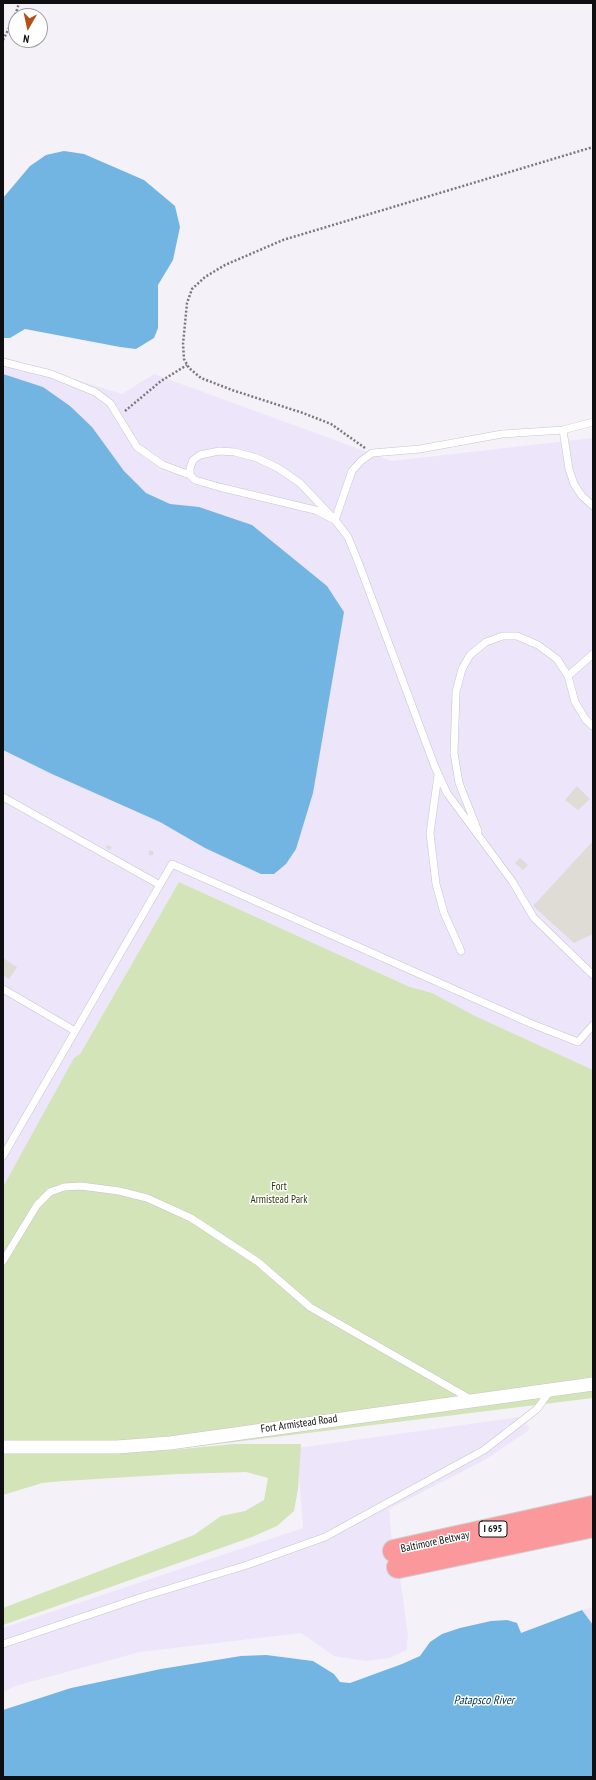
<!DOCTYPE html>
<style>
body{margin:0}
#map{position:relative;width:596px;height:1780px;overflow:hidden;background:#f4f2f8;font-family:"PT Sans Narrow",sans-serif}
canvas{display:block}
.frame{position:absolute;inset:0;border:4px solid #0f0e10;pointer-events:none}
.north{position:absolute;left:8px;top:8px;width:40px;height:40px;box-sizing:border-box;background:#fff;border:1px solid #9f9f9f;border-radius:50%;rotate:189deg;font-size:11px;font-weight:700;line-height:16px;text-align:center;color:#0f0e10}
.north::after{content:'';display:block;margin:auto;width:14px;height:18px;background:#b35018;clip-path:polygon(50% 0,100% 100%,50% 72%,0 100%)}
</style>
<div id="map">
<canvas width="596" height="1780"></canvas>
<div class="frame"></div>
<div class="north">N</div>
</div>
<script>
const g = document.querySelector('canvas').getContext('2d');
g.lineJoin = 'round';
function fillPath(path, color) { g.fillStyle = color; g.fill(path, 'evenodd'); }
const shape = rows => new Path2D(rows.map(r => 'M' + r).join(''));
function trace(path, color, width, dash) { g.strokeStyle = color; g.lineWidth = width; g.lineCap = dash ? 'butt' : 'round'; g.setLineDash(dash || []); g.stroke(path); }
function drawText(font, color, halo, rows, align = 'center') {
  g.font = font + ' "PT Sans Narrow",sans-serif'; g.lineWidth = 3; g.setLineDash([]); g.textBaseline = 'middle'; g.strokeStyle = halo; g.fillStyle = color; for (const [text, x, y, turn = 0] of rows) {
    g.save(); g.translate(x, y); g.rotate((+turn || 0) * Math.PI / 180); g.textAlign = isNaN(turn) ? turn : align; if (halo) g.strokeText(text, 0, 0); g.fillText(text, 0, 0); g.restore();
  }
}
const industrial = shape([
 [3,357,122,394,154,374,392,461,593,438,593,1070,179,882,3,1187],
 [520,1417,529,1427,528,1431,483,1461,389,1509,392,1542,400,1577,408,1635,407,1650,390,1658,366,1661,334,1656,301,1633,140,1652,15,1686,3,1692,3,1628,303,1528,297,1448],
 [593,1607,593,1625,582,1610]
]);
const green = shape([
 [179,882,410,987,432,993,475,1016,593,1070,593,1398,161,1451,234,1444,301,1444,298,1489,294,1511,277,1526,252,1537,3,1625,3,1608,194,1535,221,1516,245,1511,264,1500,268,1478,246,1472,178,1474,64,1481,42,1483,3,1495,3,1187,74,1058,80,1054]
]);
const water = shape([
 [64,151,84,154,144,180,175,206,180,227,173,260,158,285,158,328,154,338,136,349,120,347,25,329,10,338,3,338,3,198,30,166,46,155],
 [3,374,43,387,70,406,92,427,124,471,146,493,170,504,199,507,252,525,327,586,344,612,313,793,296,849,286,864,274,874,261,874,205,848,160,822,52,774,3,750],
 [582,1610,593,1625,593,1777,3,1777,3,1710,71,1688,161,1669,241,1656,266,1655,313,1661,334,1674,340,1682,350,1683,402,1664,420,1656,430,1642,442,1634,460,1628,491,1621,507,1620,517,1623,521,1633]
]);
const building = shape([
 [577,786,590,799,578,810,565,800],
 [593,841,593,934,574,943,533,906],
 [107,845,112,847,110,850,106,848],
 '148.5 853a2.5 2.5 0 1 1 5 0a2.5 2.5 0 1 1-5 0Z',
 [520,858,528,865,523,870,515,863],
 [3,958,17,967,9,979,3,975]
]);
const path = shape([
 [3,40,15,16,19,3],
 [125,411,161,381,187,365],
 [365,448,331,424,303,413,232,390,201,378,189,368,184,359,183,344,187,303,192,289,205,277,225,265,283,240,593,147]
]);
const service = shape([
 [3,362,51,374,95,392,110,403,137,447,163,465,190,475],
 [563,430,593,422],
 [335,520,315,510,219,487,195,480,190,475,190,468,193,460,200,455,219,451,235,452,257,458,278,468,300,483,335,520,348,537,359,564,435,767,447,793,512,881,534,918,593,975],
 [335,520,352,471,361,461,372,453,420,449,502,434,563,430,569,469,574,484,582,496,593,506],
 [568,676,593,654],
 [438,775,430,833,436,884,444,913,461,951],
 [3,797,160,885],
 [478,831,459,783,454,753,456,692,462,669,470,655,486,642,503,636,517,636,538,645,557,659,568,676,575,702,586,720,593,726],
 [3,989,75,1031],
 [3,1156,172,864,532,1024,578,1042,593,1025],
 [3,1261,37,1205,50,1192,64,1187,81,1186,119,1191,147,1198,191,1218,258,1262,310,1307,472,1400],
 [3,1644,142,1597,247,1565,325,1537,484,1450,537,1409,550,1391]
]);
const minor = shape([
 [3,1447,117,1447,170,1443,593,1384]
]);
const motorway = shape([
 [394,1551,593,1507],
 [398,1567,593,1526]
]);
const shields = [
 [493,1529,28]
];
const shieldNames = [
 ["I 695",493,1529]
];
const parkNames = [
 ["Fort",279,1187],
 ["Armistead Park",279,1200]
];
const streetNames = [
 ["Fort Armistead Road",299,1424,-8],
 ["Baltimore Beltway",435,1542,-12]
];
const waterNames = [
 ["Patapsco River",484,1701]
];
fillPath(industrial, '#ede5fa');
fillPath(green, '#d3e4b8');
fillPath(water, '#73b5e2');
fillPath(building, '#dfdcd6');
trace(service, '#c7c5ca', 8);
trace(minor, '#c7c5ca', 14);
trace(motorway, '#cfcfcf', 24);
trace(path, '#79787c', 2.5, [2, 2]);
trace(service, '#fff', 7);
trace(minor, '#fff', 13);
trace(motorway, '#fb989b', 22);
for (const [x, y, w] of shields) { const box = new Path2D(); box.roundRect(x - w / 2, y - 8, w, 16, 3); g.fillStyle = '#fff'; g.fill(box); trace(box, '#0f0e10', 1); }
drawText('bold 10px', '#0f0e10', null, shieldNames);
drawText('11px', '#2b3a08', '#fff', parkNames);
drawText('11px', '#0f0e10', '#fff', streetNames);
drawText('italic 12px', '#003754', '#fff', waterNames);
</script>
